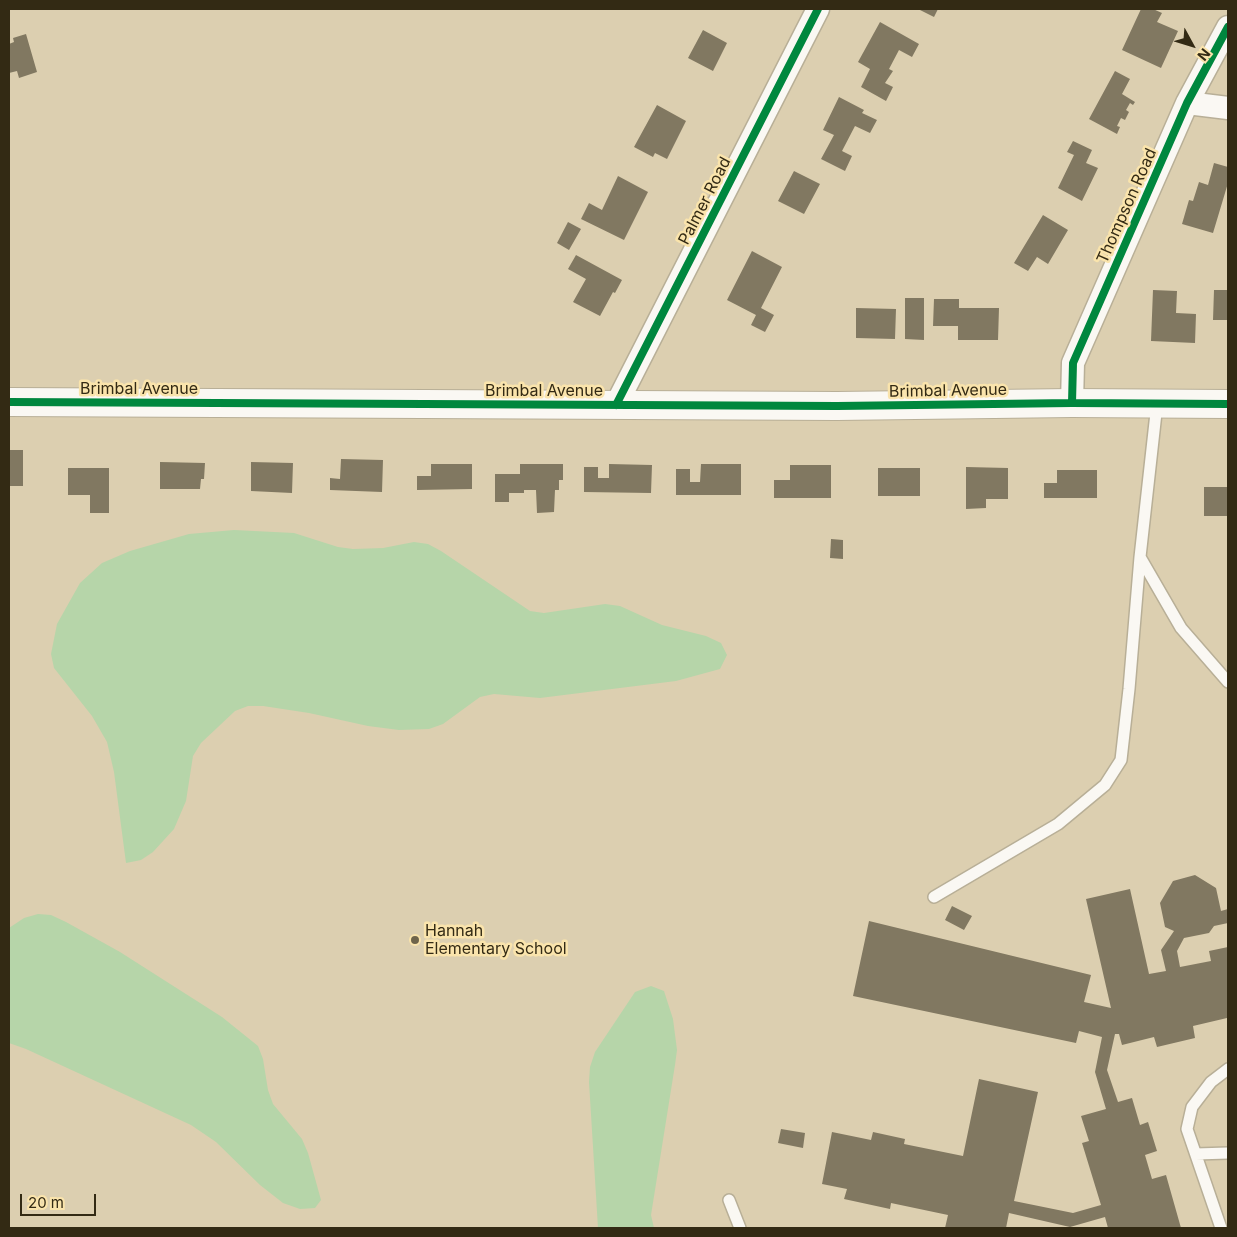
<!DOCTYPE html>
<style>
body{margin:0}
#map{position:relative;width:1237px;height:1237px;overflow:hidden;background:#dccfb0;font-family:Inter,sans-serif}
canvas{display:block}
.frame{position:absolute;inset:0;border:10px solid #332a14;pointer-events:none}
.north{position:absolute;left:1167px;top:20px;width:50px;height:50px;-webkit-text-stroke:4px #fae4ac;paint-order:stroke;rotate:129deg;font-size:14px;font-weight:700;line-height:20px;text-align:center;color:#332a14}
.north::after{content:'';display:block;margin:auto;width:18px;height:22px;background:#332a14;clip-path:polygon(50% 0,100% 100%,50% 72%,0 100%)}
.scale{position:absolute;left:20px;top:1194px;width:76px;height:22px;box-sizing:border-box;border:2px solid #332a14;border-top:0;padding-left:6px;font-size:15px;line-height:18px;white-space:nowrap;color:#332a14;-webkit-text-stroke:4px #fae4ac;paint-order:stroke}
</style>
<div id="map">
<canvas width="1237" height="1237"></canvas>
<div class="frame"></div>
<div class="north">N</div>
<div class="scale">20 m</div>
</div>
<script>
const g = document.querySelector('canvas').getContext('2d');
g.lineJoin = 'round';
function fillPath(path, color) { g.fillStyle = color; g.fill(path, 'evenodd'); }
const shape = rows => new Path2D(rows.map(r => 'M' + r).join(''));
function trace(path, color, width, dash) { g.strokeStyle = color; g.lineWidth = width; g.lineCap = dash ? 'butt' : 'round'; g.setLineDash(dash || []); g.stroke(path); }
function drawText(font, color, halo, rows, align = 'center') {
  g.font = font + ' Inter,sans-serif'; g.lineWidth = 5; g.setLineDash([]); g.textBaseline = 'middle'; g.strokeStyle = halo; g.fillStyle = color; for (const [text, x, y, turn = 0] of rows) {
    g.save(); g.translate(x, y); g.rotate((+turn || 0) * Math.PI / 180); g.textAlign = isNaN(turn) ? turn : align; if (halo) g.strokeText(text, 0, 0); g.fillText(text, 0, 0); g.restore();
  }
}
const green = shape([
 [234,530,294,533,338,547,353,549,383,548,414,542,428,544,441,551,530,611,544,613,605,604,620,606,662,625,706,636,721,643,727,655,720,669,676,681,540,698,494,694,480,697,443,724,429,729,399,730,368,726,309,713,263,706,248,706,235,711,201,743,193,756,186,801,174,829,153,852,141,860,126,863,114,772,107,742,92,716,54,668,51,654,57,624,80,583,102,563,130,551,189,534],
 [38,914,51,915,66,922,120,952,222,1017,258,1046,263,1059,268,1090,273,1104,302,1139,308,1153,321,1200,315,1208,300,1209,283,1203,260,1185,216,1142,191,1125,26,1049,9,1043,9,928,24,918],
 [651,986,664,991,673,1019,677,1050,675,1065,651,1215,654,1228,598,1228,589,1082,590,1067,595,1052,635,992]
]);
const building = shape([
 [918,9,938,9,934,17],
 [1141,9,1153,9,1162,13,1157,22,1178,31,1161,68,1122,50],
 [880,22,919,44,912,57,899,50,889,69,893,71,885,83,893,87,886,101,861,87,870,69,858,62],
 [703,30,727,43,713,71,688,58],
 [26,34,37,72,19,78,17,71,9,73,9,44,14,42,13,38],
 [1115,71,1130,79,1122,94,1135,102,1133,105,1130,103,1126,110,1129,112,1125,120,1121,118,1117,126,1120,127,1117,134,1089,119],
 [839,97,864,110,862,113,877,120,870,133,855,126,842,151,852,156,845,171,821,159,834,135,823,130],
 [657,105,686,121,667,159,655,153,653,157,634,147],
 [1073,141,1092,150,1086,163,1098,168,1082,201,1058,188,1074,155,1067,152],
 [1214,163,1228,167,1228,183,1213,233,1182,224,1189,200,1193,201,1199,182,1208,185],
 [794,171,820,184,804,214,778,201],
 [618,176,648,192,624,240,581,219,589,203,602,210],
 [1043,215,1068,230,1048,264,1037,257,1028,271,1014,263],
 [568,222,581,229,569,250,557,243],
 [752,251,782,267,761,308,774,315,765,332,751,325,756,315,727,300],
 [576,255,622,280,615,293,613,292,600,316,573,302,586,279,568,269],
 [1153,290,1177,291,1176,313,1196,314,1195,343,1151,341],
 [1214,290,1228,290,1228,320,1213,320],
 [905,298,924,298,924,340,905,339],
 [934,299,959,299,959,308,999,308,998,340,958,340,958,326,933,326],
 [856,308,896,309,895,339,856,338],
 [9,450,23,450,23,486,9,486],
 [341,459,383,460,382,492,330,490,330,478,340,479],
 [160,462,205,463,204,479,201,479,200,489,160,489],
 [251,462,293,463,292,493,251,491],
 [431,464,472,464,472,489,417,490,417,476,431,476],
 [520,464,563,464,563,480,559,480,559,490,555,490,554,512,537,513,536,490,524,490,524,493,509,493,509,502,495,502,495,474,520,474],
 [609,464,652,465,651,493,584,492,584,467,598,467,598,478,609,478],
 [701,464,741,464,741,495,676,495,676,469,690,469,690,482,700,482],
 [790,465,831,465,831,498,774,498,774,480,790,480],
 [966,467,1008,468,1008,499,986,499,986,508,966,509],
 [68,468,109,468,109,513,90,513,90,495,68,495],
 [878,468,920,468,920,496,878,496],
 [1057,470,1097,470,1097,498,1044,498,1044,483,1057,483],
 [1204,487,1228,487,1228,516,1204,516],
 [831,539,843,540,843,559,830,558],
 [1195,875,1216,888,1221,911,1228,909,1228,923,1214,926,1209,933,1184,938,1177,951,1180,967,1211,961,1209,951,1228,947,1228,1022,1227,1018,1193,1026,1195,1038,1157,1047,1154,1037,1122,1045,1119,1034,1115,1034,1107,1070,1118,1102,1132,1098,1140,1125,1148,1122,1157,1151,1145,1155,1152,1179,1166,1175,1181,1228,1108,1228,1105,1217,1070,1227,1009,1213,1006,1228,945,1228,948,1215,891,1203,890,1209,844,1199,847,1189,822,1184,832,1132,871,1140,873,1132,905,1139,904,1144,963,1156,979,1079,1038,1092,1014,1201,1073,1213,1101,1205,1082,1143,1089,1141,1081,1116,1106,1109,1095,1072,1102,1037,1079,1031,1076,1043,853,996,869,921,1091,975,1084,1002,1111,1008,1086,899,1130,889,1149,974,1166,971,1161,950,1174,931,1165,927,1160,903,1173,881],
 [952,906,972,916,964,930,945,920],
 [781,1129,805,1133,803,1148,778,1143]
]);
const service = shape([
 [1140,557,1157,404],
 [934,897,1058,824,1105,785,1121,760,1129,689,1140,557,1181,628,1228,682],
 [1196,1154,1228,1153],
 [729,1200,740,1228],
 [1221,1228,1187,1129,1192,1107,1211,1082,1228,1069]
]);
const minor = shape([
 [1187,103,1228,108],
 [1072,403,1073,363,1187,103,1228,27],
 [616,405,818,9]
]);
const secondary = shape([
 [9,402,837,406,1072,403,1228,404]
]);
const cycleway = shape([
 [9,402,837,406,1072,403,1228,404],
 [1072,403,1073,363,1187,103,1228,27],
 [616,405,818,9]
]);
const markers = [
 [415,940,5,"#6e644b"]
];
const streetNames = [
 ["Palmer Road",705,201,-63],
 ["Thompson Road",1127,206,-66],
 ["Brimbal Avenue",139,389],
 ["Brimbal Avenue",544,391],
 ["Brimbal Avenue",948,391,-1]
];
const poiNames = [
 ["Hannah",425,931],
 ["Elementary School",425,949]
];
fillPath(green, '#b6d5a9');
fillPath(building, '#817861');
trace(service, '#b8af97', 14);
trace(minor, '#b8af97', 25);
trace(secondary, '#b8af97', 30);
trace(service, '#faf8f3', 11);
trace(minor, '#faf8f3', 22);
trace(secondary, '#faf8f3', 28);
trace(cycleway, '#00873e', 8);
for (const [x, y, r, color] of markers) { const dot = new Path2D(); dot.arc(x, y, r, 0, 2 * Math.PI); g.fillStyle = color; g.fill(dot); trace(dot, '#fae4ac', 2); }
drawText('16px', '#332a14', '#fae4ac', streetNames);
drawText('16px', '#332a14', '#fae4ac', poiNames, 'left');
</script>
